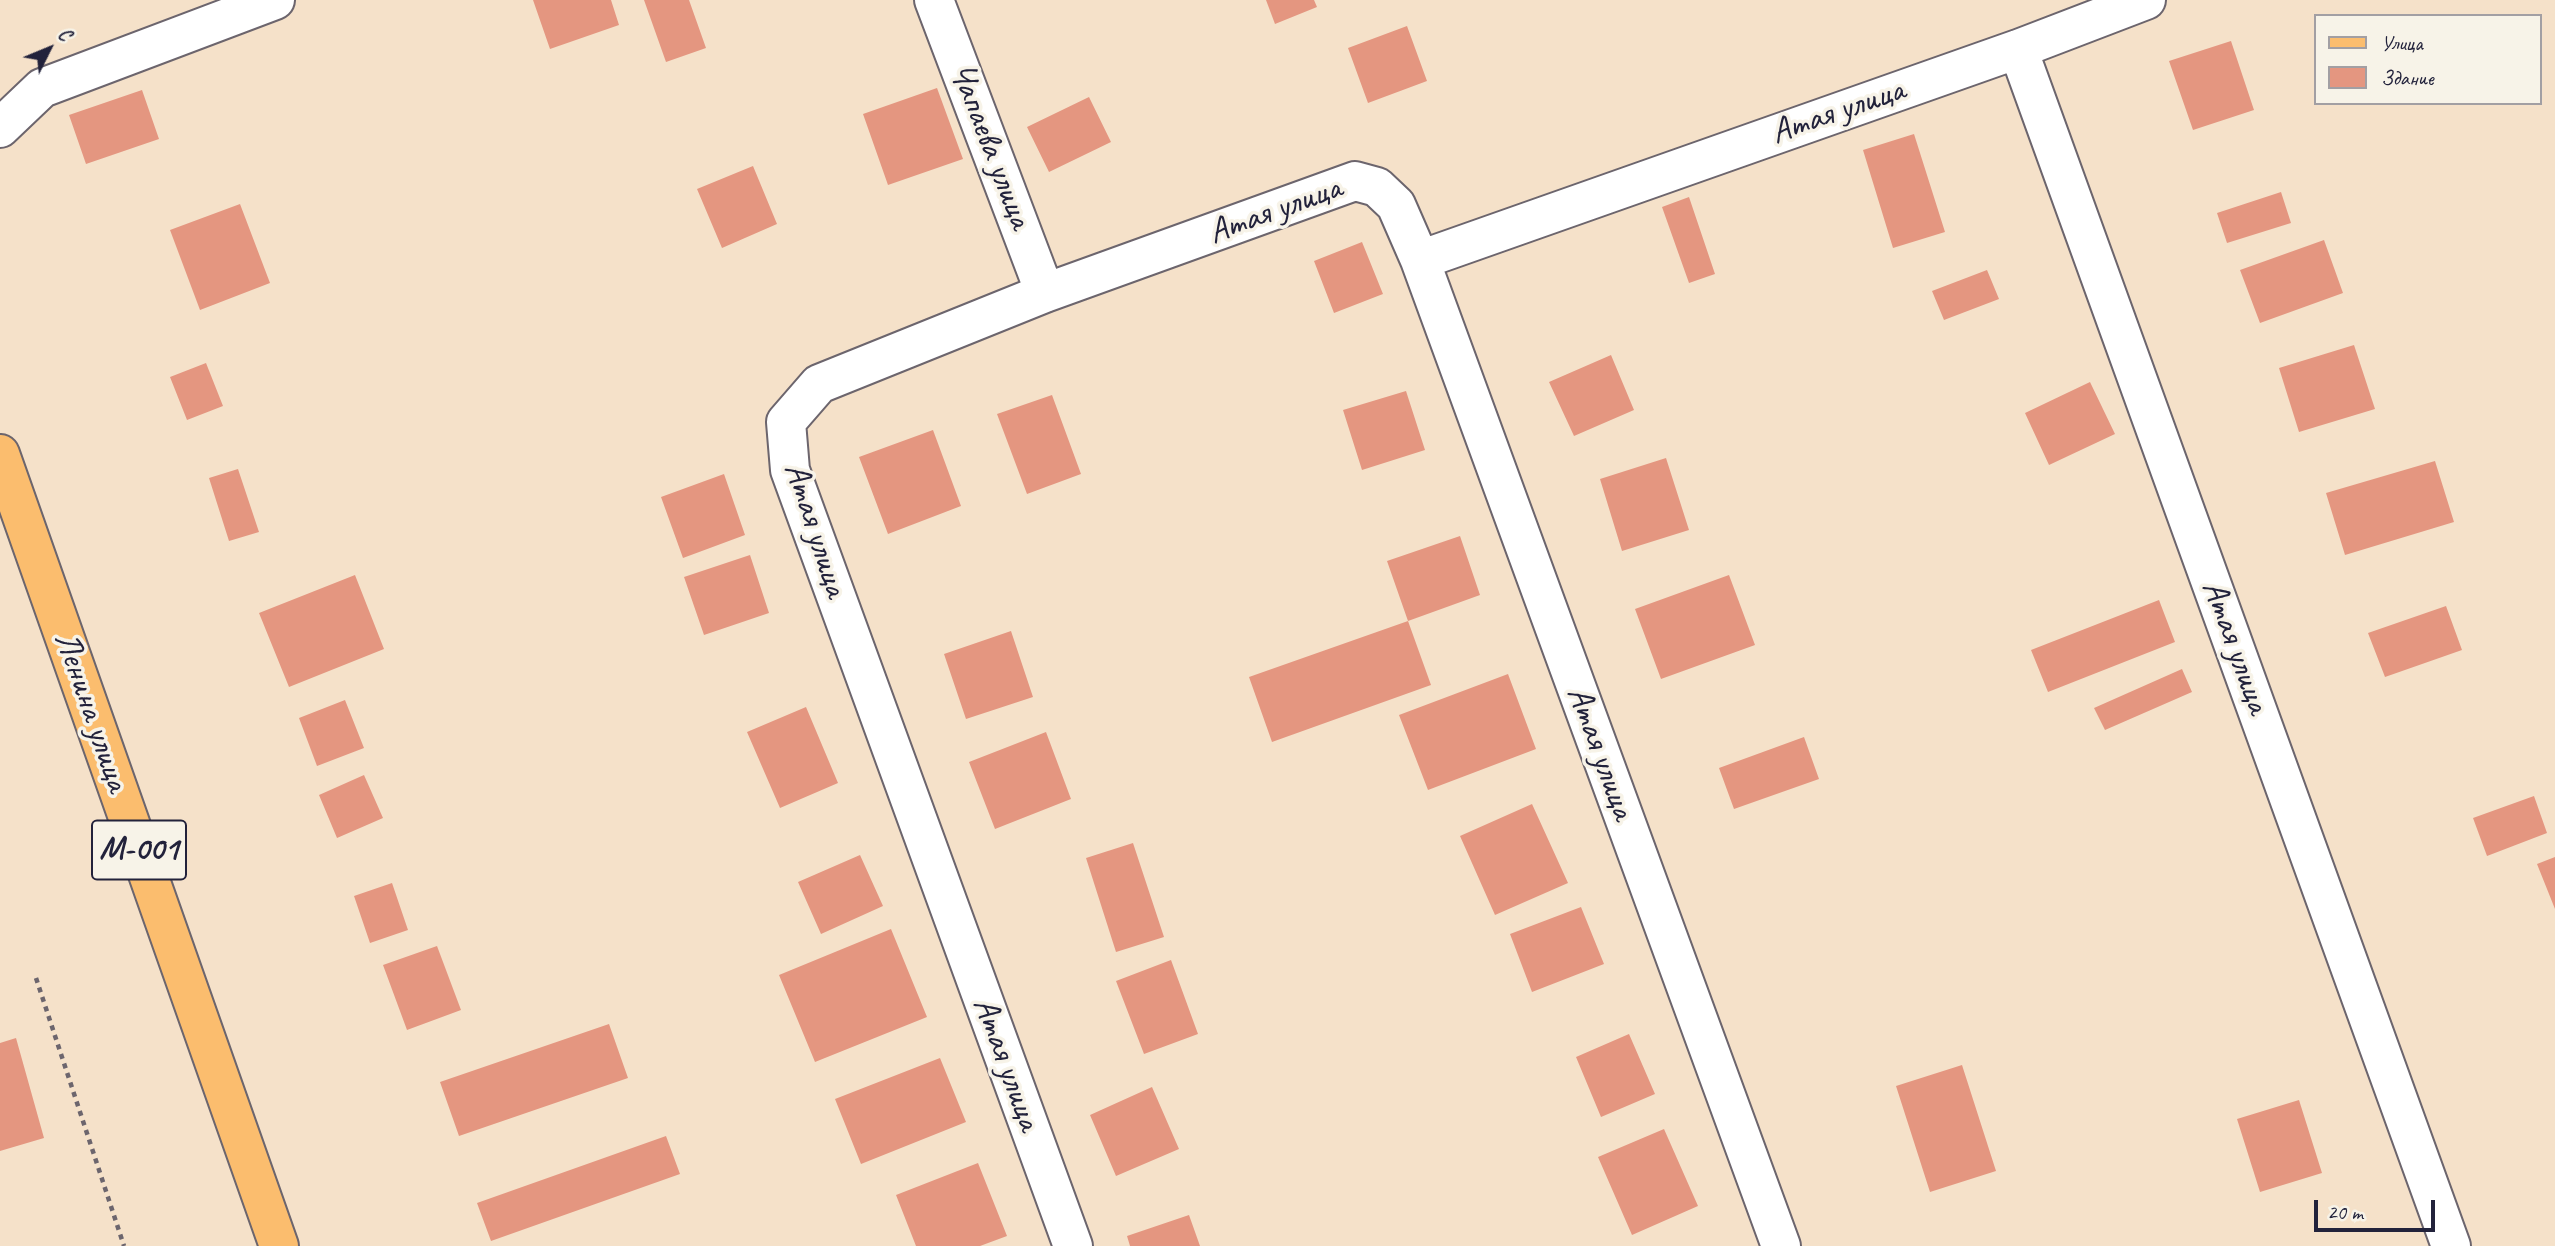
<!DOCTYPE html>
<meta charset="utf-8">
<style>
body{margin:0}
#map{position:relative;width:2555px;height:1246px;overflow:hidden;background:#f5e1c9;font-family:Caveat,sans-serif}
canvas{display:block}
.legend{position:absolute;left:2314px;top:14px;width:228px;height:91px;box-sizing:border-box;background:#f7f3e8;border:2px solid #a29fa3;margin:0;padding:9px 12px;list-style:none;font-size:21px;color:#22223b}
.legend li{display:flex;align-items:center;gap:14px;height:35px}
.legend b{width:35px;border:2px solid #a29fa3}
.north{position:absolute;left:14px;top:14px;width:70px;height:70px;-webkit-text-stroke:5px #f7f3e8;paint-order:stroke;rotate:47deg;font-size:19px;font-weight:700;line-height:28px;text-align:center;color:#22223b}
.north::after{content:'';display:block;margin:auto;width:24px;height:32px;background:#22223b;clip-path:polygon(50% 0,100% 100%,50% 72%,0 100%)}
.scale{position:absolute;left:2314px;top:1200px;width:121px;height:32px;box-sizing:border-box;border:4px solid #22223b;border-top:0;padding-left:9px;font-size:21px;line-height:24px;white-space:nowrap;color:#22223b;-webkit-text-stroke:5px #f7f3e8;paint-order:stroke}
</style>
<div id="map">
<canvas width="2555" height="1246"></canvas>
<ul class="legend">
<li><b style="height:9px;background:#fbbd6e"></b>Улица</li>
<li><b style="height:19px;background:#e49680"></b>Здание</li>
</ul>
<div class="north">С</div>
<div class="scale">20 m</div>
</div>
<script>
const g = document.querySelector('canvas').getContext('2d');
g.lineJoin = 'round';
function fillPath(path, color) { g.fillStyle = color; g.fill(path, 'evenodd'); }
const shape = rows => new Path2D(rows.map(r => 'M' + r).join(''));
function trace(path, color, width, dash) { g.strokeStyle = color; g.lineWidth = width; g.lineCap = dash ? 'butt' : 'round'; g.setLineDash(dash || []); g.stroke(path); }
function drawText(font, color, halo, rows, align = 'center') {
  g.font = font + ' Caveat,sans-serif'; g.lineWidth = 7; g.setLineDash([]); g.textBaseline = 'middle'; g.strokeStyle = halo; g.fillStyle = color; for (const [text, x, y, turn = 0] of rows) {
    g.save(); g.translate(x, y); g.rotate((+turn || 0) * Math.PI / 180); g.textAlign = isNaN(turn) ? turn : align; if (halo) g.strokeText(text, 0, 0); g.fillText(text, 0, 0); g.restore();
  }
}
const building = shape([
 [533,0,611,0,619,25,550,49],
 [644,0,689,0,706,48,666,62],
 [1266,0,1314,0,1317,7,1275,24],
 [1407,26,1427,81,1368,103,1348,48],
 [2231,41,2254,110,2193,130,2169,61],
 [937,88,963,159,888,185,863,114],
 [142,90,159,139,86,164,69,115],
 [1089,97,1111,142,1049,172,1027,127],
 [1914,134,1945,232,1893,248,1863,150],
 [753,166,777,224,722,248,697,189],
 [2281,192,2291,223,2227,243,2217,213],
 [1689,197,1715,274,1689,283,1662,207],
 [240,204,270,283,200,310,170,230],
 [2324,240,2343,293,2260,323,2240,270],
 [1362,242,1383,294,1334,313,1314,261],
 [1987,270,1999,299,1944,320,1932,291],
 [2354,345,2375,409,2299,432,2279,368],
 [1611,355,1634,410,1574,436,1549,382],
 [206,363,223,406,187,420,170,377],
 [2090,382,2115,434,2049,465,2025,413],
 [1406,391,1425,450,1362,470,1343,410],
 [1052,395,1081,474,1027,494,997,414],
 [933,430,961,506,888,534,859,457],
 [1666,458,1689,530,1622,551,1600,479],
 [2435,461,2454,522,2345,555,2326,493],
 [238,469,259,532,229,541,209,478],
 [724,474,745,535,683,558,661,497],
 [1460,536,1480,595,1408,621,1387,561],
 [750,555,769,613,704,635,684,577],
 [355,575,384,649,289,687,259,613],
 [1729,575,1755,645,1661,679,1635,609],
 [2159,600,2175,642,2048,692,2031,650],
 [2446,606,2462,650,2385,677,2368,633],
 [1408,621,1431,685,1272,742,1249,677],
 [1011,631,1033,697,966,719,944,654],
 [2182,669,2192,692,2105,730,2094,708],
 [1508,674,1536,749,1428,790,1399,715],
 [345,700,364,748,317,766,299,718],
 [806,707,838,783,780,808,747,732],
 [1046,732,1071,799,995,829,969,762],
 [1804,737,1819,779,1734,809,1719,768],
 [364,775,383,818,337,838,319,795],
 [2534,796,2547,833,2487,856,2473,818],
 [1532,804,1568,883,1495,915,1460,836],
 [1133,843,1164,937,1116,952,1086,858],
 [860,855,883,906,821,934,798,882],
 [2555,857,2555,909,2537,864],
 [392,883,408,930,370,943,354,896],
 [1581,907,1604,964,1532,992,1510,934],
 [891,929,927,1017,815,1062,779,975],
 [437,946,461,1010,407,1030,383,965],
 [1171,960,1198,1034,1144,1054,1116,981],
 [609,1024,628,1078,459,1136,440,1082],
 [1629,1034,1655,1094,1601,1117,1576,1057],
 [16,1038,44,1138,0,1151,0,1043],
 [940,1058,966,1122,861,1164,835,1099],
 [1962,1065,1996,1171,1930,1192,1896,1086],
 [1152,1087,1179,1149,1116,1176,1090,1115],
 [2299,1100,2322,1173,2260,1192,2237,1119],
 [1664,1129,1698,1206,1632,1235,1598,1157],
 [666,1136,680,1174,491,1241,477,1203],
 [978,1163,1007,1236,980,1246,916,1246,896,1195],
 [1189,1215,1200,1246,1130,1246,1127,1236]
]);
const path = shape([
 [36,978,124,1246]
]);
const minor = shape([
 [934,0,1045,293],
 [2018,49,2451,1246],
 [0,128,42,88,275,0],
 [1420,260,1781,1246],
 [1073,1246,790,470,786,422,819,384,1045,293,1355,181,1377,187,1396,205,1420,260,2018,49,2146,0]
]);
const major = shape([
 [0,454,279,1246]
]);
const shields = [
 [139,850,94]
];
const shieldNames = [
 ["М-001",139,850]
];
const streetNames = [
 ["Атая улица",1838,112,-19],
 ["Чапаева улица",990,146,69],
 ["Атая улица",1275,211,-20],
 ["Атая улица",815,530,72],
 ["Атая улица",2235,647,70],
 ["Ленина улица",91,712,71],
 ["Атая улица",1600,753,70],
 ["Атая улица",1006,1064,70]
];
fillPath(building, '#e49680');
trace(minor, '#6c656d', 42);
trace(major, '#6c656d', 42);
trace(path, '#6c656d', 4.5, [5, 5]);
trace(minor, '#fff', 38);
trace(major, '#fbbd6e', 38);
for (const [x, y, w] of shields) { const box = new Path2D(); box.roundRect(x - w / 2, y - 29.5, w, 59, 5); g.fillStyle = '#f7f3e8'; g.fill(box); trace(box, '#22223b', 2); }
drawText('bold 33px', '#22223b', null, shieldNames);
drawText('35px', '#22223b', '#f7f3e8', streetNames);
</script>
